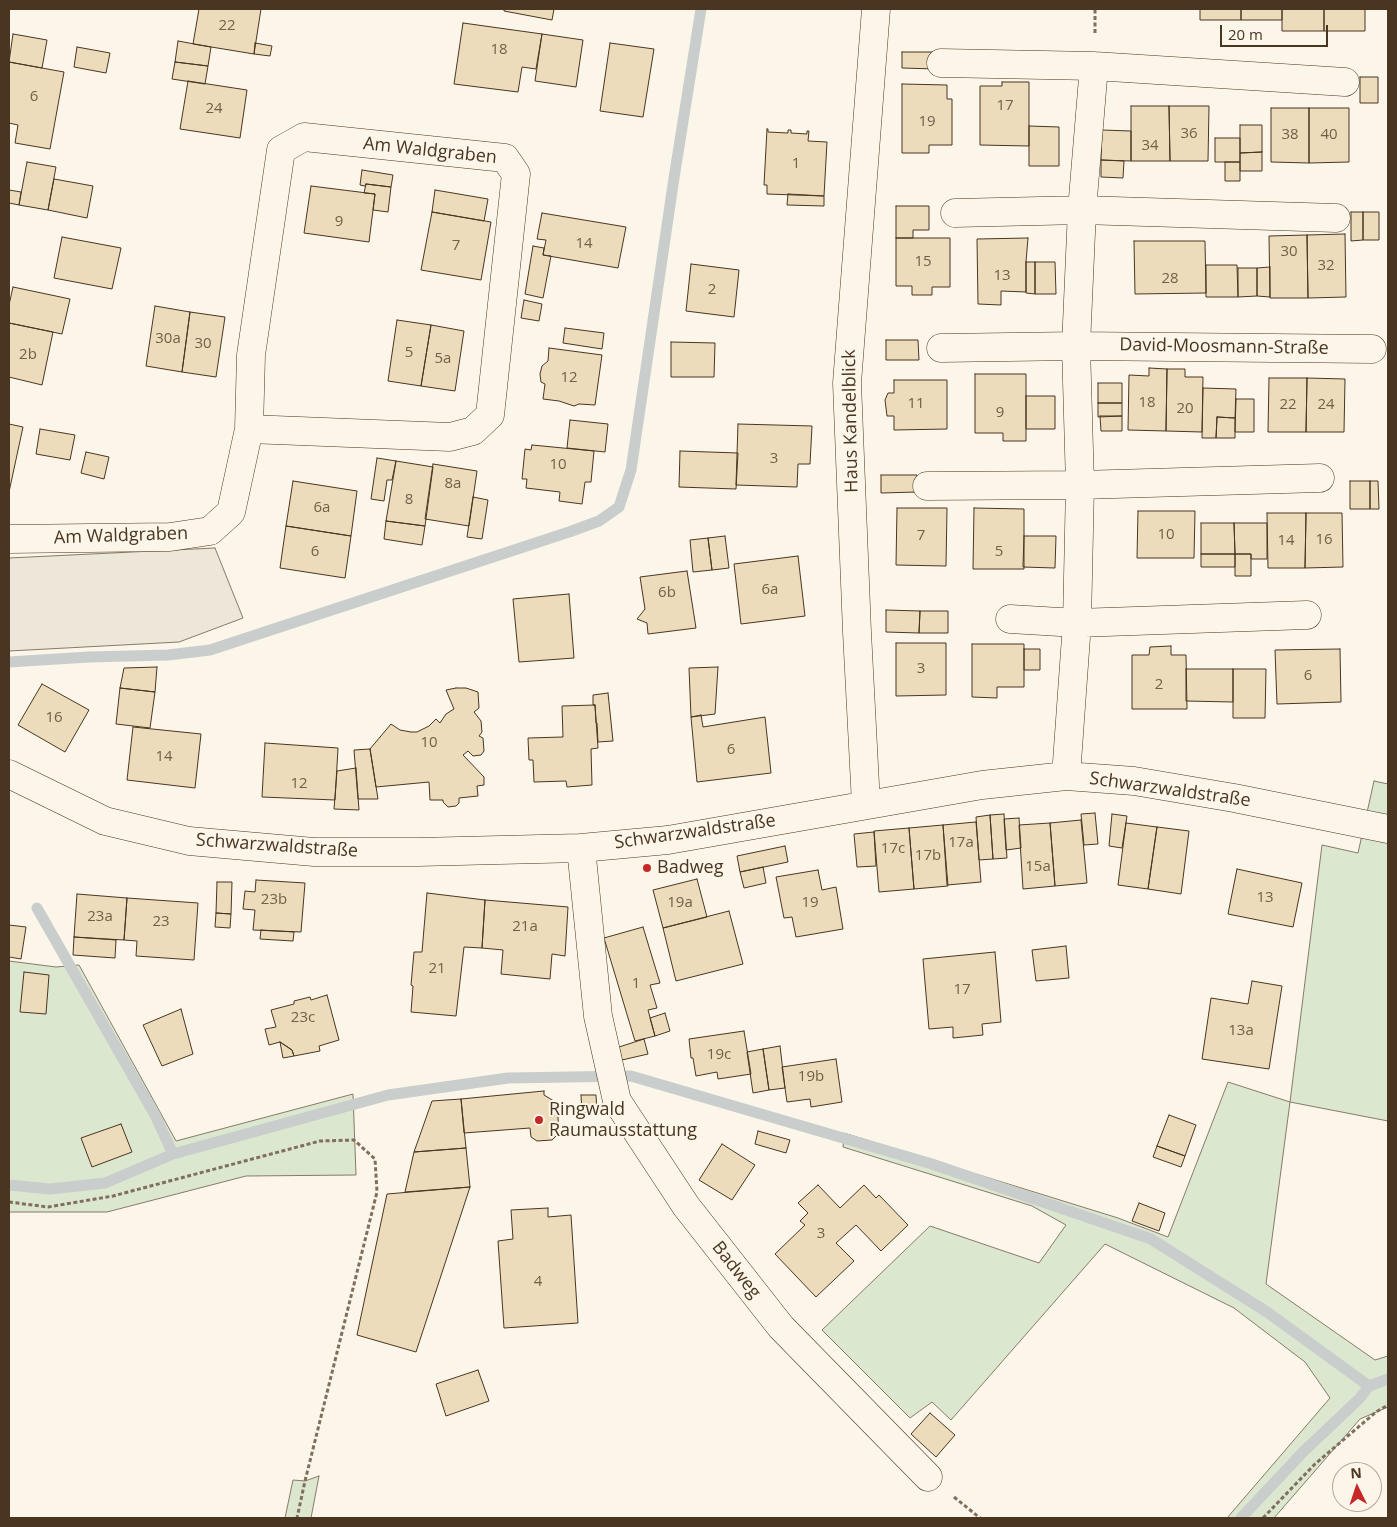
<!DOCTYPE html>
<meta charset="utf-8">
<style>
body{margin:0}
#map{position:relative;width:1397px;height:1527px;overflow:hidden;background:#fbf6e9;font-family:"Open Sans",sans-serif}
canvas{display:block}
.frame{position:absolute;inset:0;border:10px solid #4a3520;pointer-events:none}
.north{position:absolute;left:1332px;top:1462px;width:50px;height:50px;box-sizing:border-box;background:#fbf6e9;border:1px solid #b4a999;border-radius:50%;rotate:356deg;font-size:14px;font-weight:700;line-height:20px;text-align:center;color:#4a3520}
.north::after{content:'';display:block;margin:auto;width:18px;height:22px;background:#c62828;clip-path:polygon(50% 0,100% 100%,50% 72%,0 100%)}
.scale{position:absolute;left:1220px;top:25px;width:108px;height:22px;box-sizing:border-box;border:2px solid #4a3520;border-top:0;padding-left:6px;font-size:15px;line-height:18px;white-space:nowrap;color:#4a3520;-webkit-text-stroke:4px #fbf6e9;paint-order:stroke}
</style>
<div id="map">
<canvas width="1397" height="1527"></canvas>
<div class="frame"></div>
<div class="north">N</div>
<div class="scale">20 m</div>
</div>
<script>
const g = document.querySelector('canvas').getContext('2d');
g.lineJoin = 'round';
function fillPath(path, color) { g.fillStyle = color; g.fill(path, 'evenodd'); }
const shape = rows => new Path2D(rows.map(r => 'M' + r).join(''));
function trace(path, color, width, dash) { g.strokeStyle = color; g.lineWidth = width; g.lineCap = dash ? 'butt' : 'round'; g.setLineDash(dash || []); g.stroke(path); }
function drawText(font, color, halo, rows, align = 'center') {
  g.font = font + ' "Open Sans",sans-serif'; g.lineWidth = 4; g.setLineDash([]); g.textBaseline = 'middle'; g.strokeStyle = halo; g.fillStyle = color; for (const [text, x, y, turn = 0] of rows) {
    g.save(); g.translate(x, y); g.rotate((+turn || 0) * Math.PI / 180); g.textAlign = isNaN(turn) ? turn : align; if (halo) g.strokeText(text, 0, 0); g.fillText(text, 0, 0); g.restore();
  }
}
const green = shape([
 [1374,781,1388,784,1388,1121,1290,1102,1266,1284,1375,1360,1388,1356,1388,1407,1360,1419,1274,1518,1227,1518,1330,1398,1305,1362,1234,1308,1105,1244,951,1420,932,1402,910,1418,822,1330,930,1226,1039,1263,1066,1225,1032,1206,843,1147,844,1133,1118,1218,1168,1237,1228,1082,1290,1102,1322,845,1358,853,1374,781],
 [9,961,56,967,79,965,176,1141,353,1094,356,1175,246,1176,107,1212,9,1212,9,961],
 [319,1476,311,1518,285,1518,293,1480,305,1481,319,1476]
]);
const parking = shape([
 [215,548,243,618,179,642,9,651,9,558,215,548]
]);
const stream = shape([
 [9,662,89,657,168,655,210,650,569,532,599,521,619,507,631,470,674,178,701,9],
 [37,908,155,1115,173,1154],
 [9,1185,50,1189,105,1183,173,1154,388,1095,508,1078,631,1076,932,1164,1151,1239,1267,1312,1369,1386],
 [1241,1518,1303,1452,1359,1399,1369,1386,1388,1379]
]);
const building = shape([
 [199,9,261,9,254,54,193,44,199,9],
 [504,9,554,9,552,20,504,11,504,9],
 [1200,9,1241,9,1241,20,1200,20,1200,9],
 [1241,9,1282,9,1282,20,1241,20,1241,9],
 [1282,9,1324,9,1324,31,1282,31,1282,9],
 [1324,9,1365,9,1365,31,1324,31,1324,9],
 [463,23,542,34,536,69,522,67,518,92,454,84,463,23],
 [13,34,47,40,42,68,9,62,13,34],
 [542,34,583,40,576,87,535,81,542,34],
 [178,41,211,47,208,66,175,62,178,41],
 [255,43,272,46,270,56,254,54,255,43],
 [610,43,654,49,643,117,600,111,610,43],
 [77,47,110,53,106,73,74,67,77,47],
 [902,52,936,52,936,69,902,68,902,52],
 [9,62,64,72,50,149,15,143,18,125,9,123,9,62],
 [175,62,208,66,205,84,172,79,175,62],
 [1360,77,1378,77,1378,103,1360,103,1360,77],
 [188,81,247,90,240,138,180,129,188,81],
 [1002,82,1029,82,1029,146,980,145,980,86,1002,86,1002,82],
 [902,84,947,85,947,99,952,99,952,145,929,145,929,153,902,153,902,84],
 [1131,106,1169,106,1170,161,1131,161,1131,106],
 [1169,106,1209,106,1208,161,1170,161,1169,106],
 [1271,108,1309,108,1309,163,1271,162,1271,108],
 [1309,108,1349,108,1349,162,1309,163,1309,108],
 [1240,125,1262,125,1262,152,1240,153,1240,125],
 [1029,126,1059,127,1059,166,1029,166,1029,126],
 [767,129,768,129,768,132,788,133,788,130,791,130,791,133,807,134,807,131,809,131,808,141,827,142,824,196,767,194,767,185,764,185,767,129],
 [1102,130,1131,131,1131,161,1101,160,1102,130],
 [1215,138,1240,138,1240,162,1215,162,1215,138],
 [1262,152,1262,171,1240,171,1240,153,1262,152],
 [1101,160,1124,161,1123,178,1101,177,1101,160],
 [27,162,56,167,48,210,19,205,27,162],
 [1225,162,1240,162,1240,181,1225,181,1225,162],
 [362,170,393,175,391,187,366,184,365,186,360,185,362,170],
 [54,179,93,186,87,218,48,210,54,179],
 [366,184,391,187,388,212,373,210,375,194,364,193,366,184],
 [311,186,375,194,369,242,304,233,311,186],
 [9,188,9,190,21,192,19,205,9,203,9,188],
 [435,190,488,199,484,221,432,212,435,190],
 [788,194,824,196,824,206,787,205,788,194],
 [896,206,929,206,929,230,913,230,913,238,896,238,896,206],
 [432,212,491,222,481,280,421,270,432,212],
 [1351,212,1363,212,1363,240,1351,241,1351,212],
 [1363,212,1379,212,1379,240,1363,240,1363,212],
 [542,213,626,227,618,268,543,255,546,240,537,239,542,213],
 [1345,234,1346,297,1308,298,1307,235,1345,234],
 [1307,235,1308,298,1270,298,1269,236,1307,235],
 [62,237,121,248,112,289,54,278,62,237],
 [896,238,950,238,950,287,932,287,932,295,912,295,912,286,896,286,896,238],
 [1028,238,1026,262,1026,292,1001,291,1001,305,978,304,977,239,1028,238],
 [1134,241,1205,241,1206,293,1135,294,1134,241],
 [533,246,544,248,543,255,551,256,543,298,525,294,533,246],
 [1026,262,1035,262,1035,294,1026,293,1026,262],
 [1035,262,1055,262,1056,294,1035,294,1035,262],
 [691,264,739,270,734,317,686,311,691,264],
 [1206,265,1237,265,1238,297,1206,297,1206,265],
 [1270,267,1270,297,1257,296,1257,268,1270,267],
 [1238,268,1257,268,1257,296,1238,297,1238,268],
 [13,287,70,299,62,334,9,323,9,305,13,287],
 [524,300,542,304,539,321,521,318,524,300],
 [155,306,190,312,182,372,146,366,155,306],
 [190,312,225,317,216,377,182,372,190,312],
 [397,320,431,325,421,386,388,381,397,320],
 [9,323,53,332,42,385,9,377,9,323],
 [431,325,464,331,455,391,421,386,431,325],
 [565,328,604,333,602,349,563,343,565,328],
 [886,340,918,340,919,360,886,360,886,340],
 [671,342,715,343,714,377,671,377,671,342],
 [549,348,602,355,595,405,579,404,574,406,559,401,543,399,545,384,541,382,540,374,542,366,548,361,549,348],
 [1149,368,1167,369,1166,431,1128,430,1129,375,1149,376,1149,368],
 [1167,369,1185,369,1185,377,1203,377,1202,432,1166,431,1167,369],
 [975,374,1026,374,1026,441,1003,441,1003,433,975,433,975,374],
 [1269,378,1307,378,1306,432,1268,432,1269,378],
 [1307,378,1345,379,1344,432,1306,432,1307,378],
 [894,380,947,380,947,429,894,430,894,416,887,416,885,400,888,393,894,393,894,380],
 [1098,383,1122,383,1122,403,1098,403,1098,383],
 [1203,388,1236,389,1235,418,1217,417,1216,438,1202,438,1203,388],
 [1026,396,1055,396,1055,429,1026,429,1026,396],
 [1236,399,1254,399,1254,432,1235,432,1236,399],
 [1098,403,1122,403,1122,416,1098,417,1098,403],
 [1100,416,1122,416,1122,431,1101,431,1100,416],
 [1217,417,1235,418,1235,438,1216,438,1217,417],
 [570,420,608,424,605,452,567,448,570,420],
 [9,424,23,427,9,492,9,424],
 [738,424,812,426,810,464,798,464,797,487,736,485,738,424],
 [40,429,75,435,70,460,36,454,40,429],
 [532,445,594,451,591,482,585,482,582,504,559,501,560,492,526,488,527,479,522,479,525,449,531,450,532,445],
 [680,451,738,453,736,489,679,487,680,451],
 [86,452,109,457,104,479,81,473,86,452],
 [377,458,396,461,392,480,387,480,384,501,371,499,377,458],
 [396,461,433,467,425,526,386,521,396,461],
 [433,464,477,471,469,526,425,519,433,464],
 [881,475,917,475,917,492,881,493,881,475],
 [293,481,357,491,351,536,286,526,293,481],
 [1350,481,1370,481,1370,509,1350,509,1350,481],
 [1370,481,1378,481,1379,509,1370,509,1370,481],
 [473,497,488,500,482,539,467,537,473,497],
 [897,508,947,508,946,566,896,565,897,508],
 [974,508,1024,509,1024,569,973,569,974,508],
 [1138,511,1195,511,1194,558,1137,558,1138,511],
 [1267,513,1306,513,1305,568,1268,568,1267,513],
 [1306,513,1342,513,1343,567,1305,568,1306,513],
 [386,521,425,526,422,545,384,539,386,521],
 [1201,523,1234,523,1235,554,1201,554,1201,523],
 [1234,523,1267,523,1267,559,1251,559,1251,554,1235,554,1234,523],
 [286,526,351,536,345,578,280,568,286,526],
 [725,536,729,568,712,570,708,538,725,536],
 [1024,536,1056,536,1055,568,1023,567,1024,536],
 [708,538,712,570,693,572,690,540,708,538],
 [1201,554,1235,554,1235,567,1201,567,1201,554],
 [1235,554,1251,554,1251,576,1235,576,1235,554],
 [798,556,805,616,741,624,734,564,798,556],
 [687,571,696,628,648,634,647,623,637,619,645,609,640,577,687,571],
 [569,594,574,658,519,662,513,599,569,594],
 [886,610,920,611,919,633,886,632,886,610],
 [920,611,948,611,948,633,919,633,920,611],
 [896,643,946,643,946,695,896,696,896,643],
 [972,644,1024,644,1024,687,997,687,997,698,972,697,972,644],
 [1171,646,1171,655,1186,655,1187,709,1132,709,1132,655,1149,655,1150,647,1171,646],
 [1024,649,1040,649,1040,670,1024,670,1024,649],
 [1340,649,1341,702,1277,704,1275,650,1340,649],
 [157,667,155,692,120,688,124,668,157,667],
 [718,667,715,714,691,717,689,668,718,667],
 [1186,669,1233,669,1233,702,1186,701,1186,669],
 [1233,669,1266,669,1265,718,1233,718,1233,669],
 [42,684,89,710,65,752,18,725,42,684],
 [120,688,155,692,150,728,116,724,120,688],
 [456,688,466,688,478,692,479,708,474,712,481,721,482,732,479,736,483,738,484,751,481,755,473,756,468,751,463,755,484,777,484,785,477,786,478,796,459,798,459,803,456,806,448,807,443,802,443,800,430,800,429,782,376,787,370,749,391,724,400,730,411,732,417,732,429,726,436,719,440,723,446,714,454,709,446,690,456,688],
 [608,693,613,741,598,742,597,723,596,723,595,705,593,705,593,695,608,693],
 [595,705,598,748,591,749,592,785,567,787,566,781,534,782,533,760,529,760,528,738,563,737,562,706,595,705],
 [701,715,703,727,765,717,771,773,697,782,691,717,701,715],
 [133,727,201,734,195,788,127,780,133,727],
 [265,743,338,748,335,800,262,797,265,743],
 [370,749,378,799,358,799,354,750,370,749],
 [356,768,359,810,334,809,337,771,356,768],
 [1095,813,1098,844,1084,845,1081,814,1095,813],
 [1004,814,1007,858,993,859,990,815,1004,814],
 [1112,814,1127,816,1122,848,1109,846,1112,814],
 [990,815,993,859,979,860,976,817,990,815],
 [1019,818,1021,848,1006,850,1004,819,1019,818],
 [1081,820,1087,883,1055,886,1050,823,1081,820],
 [976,822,981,882,947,885,943,825,976,822],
 [1050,823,1055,886,1023,889,1019,825,1050,823],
 [1126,823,1157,827,1148,889,1118,885,1126,823],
 [943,825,948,886,914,889,909,828,943,825],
 [1157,827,1189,831,1181,894,1148,889,1157,827],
 [909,828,914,889,879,892,874,831,909,828],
 [874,832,876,866,857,867,854,834,874,832],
 [785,846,788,862,740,872,737,856,785,846],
 [763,867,766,883,744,888,740,872,763,867],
 [1237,869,1302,883,1293,927,1228,914,1237,869],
 [818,870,822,890,836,887,843,929,796,937,792,917,784,918,776,877,818,870],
 [697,879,707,917,663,928,653,890,697,879],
 [256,880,305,883,301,932,253,930,255,910,243,909,245,891,255,892,256,880],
 [217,882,232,882,231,914,216,913,217,882],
 [427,893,485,900,482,948,464,947,456,1016,411,1012,413,986,411,985,414,952,422,952,427,893],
 [77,894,127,898,124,940,74,937,77,894],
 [127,898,198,903,194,960,136,956,137,941,124,940,127,898],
 [485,900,568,907,565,956,552,954,550,979,501,974,503,950,482,948,485,900],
 [729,911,743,964,676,981,663,928,729,911],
 [216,913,231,914,230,928,215,927,216,913],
 [9,925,26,927,21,959,9,957,9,925],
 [643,927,660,983,650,985,657,1008,648,1010,655,1036,635,1041,604,938,643,927],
 [261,930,294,932,293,941,260,939,261,930],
 [74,937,116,940,115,958,73,955,74,937],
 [1066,946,1069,978,1036,981,1032,950,1066,946],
 [995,952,1001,1022,982,1024,983,1035,953,1038,953,1027,929,1029,923,959,995,952],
 [24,972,49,975,46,1014,20,1012,24,972],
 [1252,981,1282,986,1269,1069,1202,1059,1211,998,1248,1004,1252,981],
 [327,995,339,1040,319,1046,320,1051,294,1056,292,1050,280,1042,269,1045,265,1029,276,1027,271,1010,294,1004,294,1001,310,997,311,1000,327,995],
 [181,1009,193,1054,162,1066,143,1025,181,1009],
 [665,1013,670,1031,655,1036,650,1018,665,1013],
 [744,1031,751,1074,718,1079,717,1072,696,1076,693,1058,691,1058,689,1039,744,1031],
 [644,1039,648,1054,622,1060,619,1047,644,1039],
 [280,1042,292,1050,294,1056,283,1058,280,1042],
 [780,1046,785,1088,769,1090,763,1049,780,1046],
 [763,1049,769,1090,753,1093,747,1052,763,1049],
 [836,1059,842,1102,811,1107,810,1099,787,1102,782,1067,836,1059],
 [544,1091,544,1095,557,1103,559,1133,552,1140,537,1141,531,1137,530,1128,464,1133,461,1099,544,1091],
 [581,1095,596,1095,597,1112,582,1113,581,1095],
 [461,1099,466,1148,414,1152,432,1101,461,1099],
 [1169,1115,1196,1125,1185,1156,1157,1146,1169,1115],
 [121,1124,132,1152,92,1167,81,1138,121,1124],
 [758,1131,790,1140,786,1153,755,1144,758,1131],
 [722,1144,755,1165,732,1200,699,1180,722,1144],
 [1157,1146,1185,1156,1181,1167,1153,1157,1157,1146],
 [466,1148,470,1187,405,1192,414,1152,466,1148],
 [818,1185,840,1208,864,1185,876,1198,879,1195,908,1225,881,1251,856,1225,836,1243,854,1261,816,1297,775,1254,805,1225,800,1221,808,1213,798,1203,818,1185],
 [470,1187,416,1352,357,1335,387,1194,470,1187],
 [1139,1203,1165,1213,1159,1231,1132,1221,1139,1203],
 [548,1208,548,1217,571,1215,578,1323,504,1328,498,1241,513,1239,511,1210,548,1208],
 [478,1370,489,1401,446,1416,436,1384,478,1370],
 [930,1413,955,1435,936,1457,911,1434,930,1413]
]);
const path = shape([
 [1095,33,1095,9],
 [9,1202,48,1207,113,1196,320,1141,354,1140,375,1159,377,1192,305,1481,297,1518],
 [954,1497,980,1518],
 [1263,1518,1315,1464,1376,1412,1388,1405]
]);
const minor = shape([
 [941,63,1094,66,1345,82],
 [955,213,1082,210,1336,218],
 [941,348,1076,346,1372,349],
 [927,486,1080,485,1320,478],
 [9,539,170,537,210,531,231,512,249,429,251,355,281,150,304,137,505,158,516,174,490,415,473,431,450,437,249,429],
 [1010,619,1077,623,1307,615],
 [9,774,105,821,189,841,314,852,418,852,581,848,668,840,982,785,1066,776,1134,781,1234,798,1388,829],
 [1066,776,1077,623,1080,485,1076,346,1082,210,1094,66],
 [866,804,857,632,847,383,876,9],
 [581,848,598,1016,617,1101,686,1206,781,1327,928,1477]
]);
const markers = [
 [647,868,5,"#c62828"],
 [539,1120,5,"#c62828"]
];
const numberNames = [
 ["22",227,26],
 ["18",499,50],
 ["6",34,97],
 ["17",1005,106],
 ["24",214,109],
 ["19",927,122],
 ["36",1189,134],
 ["38",1290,135],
 ["40",1329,135],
 ["34",1150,146],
 ["1",796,164],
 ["9",339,222],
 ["14",584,244],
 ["7",456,246],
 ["30",1289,252],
 ["15",923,262],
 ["32",1326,266],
 ["13",1002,276],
 ["28",1170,279],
 ["2",712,290],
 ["30a",168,339],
 ["30",203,344],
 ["5",409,353],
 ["2b",28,355],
 ["5a",443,359],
 ["12",569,378],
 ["18",1147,403],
 ["11",916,404],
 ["22",1288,405],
 ["24",1326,405],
 ["20",1185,409],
 ["9",1000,413],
 ["3",774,459],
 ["10",558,465],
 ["8a",453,484],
 ["8",409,500],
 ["6a",322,508],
 ["10",1166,535],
 ["7",921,536],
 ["16",1324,540],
 ["14",1286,541],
 ["6",315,552],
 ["5",999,552],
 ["6a",770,590],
 ["6b",667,593],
 ["3",921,669],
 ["6",1308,676],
 ["2",1159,685],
 ["16",54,718],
 ["10",429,743],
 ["6",731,750],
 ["14",164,757],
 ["12",299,784],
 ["17a",961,843],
 ["17c",893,849],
 ["17b",928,856],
 ["15a",1038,867],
 ["13",1265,898],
 ["23b",274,900],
 ["19a",680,903],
 ["19",810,903],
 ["23a",100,917],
 ["23",161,922],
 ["21a",525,927],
 ["21",437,969],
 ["1",636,984],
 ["17",962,990],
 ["23c",303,1018],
 ["13a",1241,1031],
 ["19c",719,1055],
 ["19b",811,1077],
 ["3",821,1234],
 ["4",538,1282]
];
const streetNames = [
 ["Am Waldgraben",430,151,6],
 ["David-Moosmann-Straße",1224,347,1],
 ["Haus Kandelblick",851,421,-91],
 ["Am Waldgraben",121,536,-2],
 ["Schwarzwaldstraße",1170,790,8],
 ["Schwarzwaldstraße",695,832,-8],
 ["Schwarzwaldstraße",277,846,4],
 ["Badweg",736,1270,52]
];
const poiNames = [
 ["Badweg",657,868],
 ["Ringwald",549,1110],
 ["Raumausstattung",549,1131]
];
fillPath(green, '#dce7d0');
trace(green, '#887966', 1);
fillPath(parking, '#ede7d9');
trace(parking, '#887966', 1);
trace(stream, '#c9cecd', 11);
fillPath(building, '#ecdcbc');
trace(building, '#4a3520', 1);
trace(minor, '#4a3520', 29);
trace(path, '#7f6f5c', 3, [4, 2.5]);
trace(minor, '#fbf6e9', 28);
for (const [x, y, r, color] of markers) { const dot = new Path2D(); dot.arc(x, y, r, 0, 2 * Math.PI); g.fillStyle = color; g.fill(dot); trace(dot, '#fbf6e9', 2); }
drawText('15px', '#725f47', null, numberNames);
drawText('18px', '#4a3520', '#fbf6e9', streetNames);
drawText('18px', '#4a3520', '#fbf6e9', poiNames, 'left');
</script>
